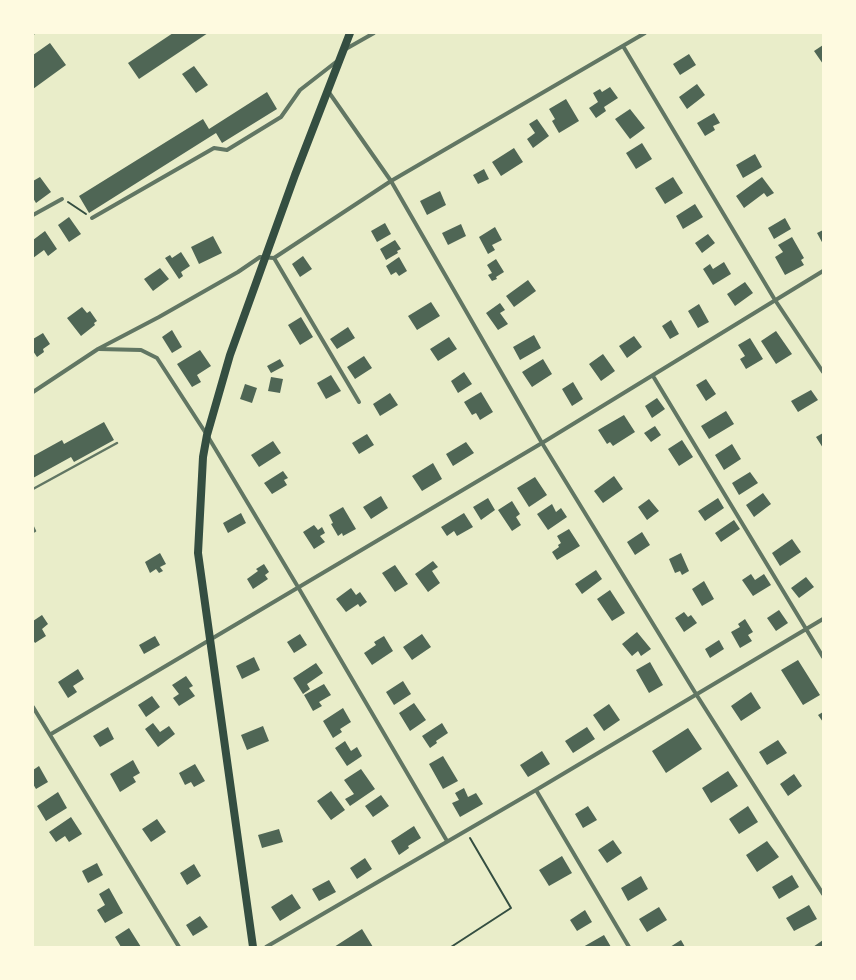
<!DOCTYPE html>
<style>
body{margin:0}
#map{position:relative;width:856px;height:980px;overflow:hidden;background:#e9edc9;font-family:Commissioner,sans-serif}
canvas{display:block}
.frame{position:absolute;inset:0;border:34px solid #fefae0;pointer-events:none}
</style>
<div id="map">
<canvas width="856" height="980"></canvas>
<div class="frame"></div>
</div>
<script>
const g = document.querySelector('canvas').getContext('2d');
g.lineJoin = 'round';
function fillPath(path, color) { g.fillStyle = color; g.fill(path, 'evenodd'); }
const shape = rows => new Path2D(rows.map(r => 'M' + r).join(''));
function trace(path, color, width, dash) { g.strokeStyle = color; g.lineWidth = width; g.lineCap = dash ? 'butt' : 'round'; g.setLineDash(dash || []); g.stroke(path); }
const building = shape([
 [173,33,208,33,139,79,128,63],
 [50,43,66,65,33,89,33,55],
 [823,45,823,64,814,51],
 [689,54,696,65,680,75,673,64],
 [194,66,208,85,196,93,182,74],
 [697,84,705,95,687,109,679,97],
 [610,87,618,98,604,107,606,111,596,118,589,108,598,102,593,93,600,89,602,92],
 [267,92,277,109,222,143,216,133,89,213,79,196,203,119,209,129],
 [566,99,579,121,559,133,552,121,555,119,549,109],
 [630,109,645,128,630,139,615,119],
 [714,113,720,123,713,126,715,130,705,136,697,123],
 [537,119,549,136,533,148,527,139,535,133,529,124],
 [642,143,652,159,636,169,626,153],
 [514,148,523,162,501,176,492,162],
 [755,154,762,167,743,178,736,165],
 [484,169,489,179,478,184,473,175],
 [40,177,51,192,36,203,33,198,33,181],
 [673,177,683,193,665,204,655,188],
 [762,177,774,193,767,197,764,193,744,208,736,196],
 [440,191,446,205,427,215,420,201],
 [695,204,703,217,683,229,676,216],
 [69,217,81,234,69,242,58,225],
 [785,218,791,229,774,239,768,228],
 [385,223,391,234,377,242,371,231],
 [461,224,466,236,448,245,442,233],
 [495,227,502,240,492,245,495,250,488,254,479,237],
 [823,230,823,244,817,233],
 [45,231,57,249,48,256,44,250,33,258,33,240],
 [708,234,715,243,702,253,695,243],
 [213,236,222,253,199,264,191,247],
 [792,237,804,258,801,260,804,265,785,275,775,257,783,252,778,245],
 [395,240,401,249,397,251,398,253,386,260,380,249],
 [181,252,190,266,181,272,183,276,179,279,165,258,170,255,172,258],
 [303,256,312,269,300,277,292,264],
 [399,257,407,271,399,276,396,272,391,275,386,266],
 [496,259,504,272,496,277,497,279,492,281,488,275,492,273,487,265],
 [724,262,731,274,713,285,703,269,710,264,713,269],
 [160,268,169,279,153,291,144,279],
 [528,280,536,291,514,307,506,296],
 [745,282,753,293,735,306,727,294],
 [431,302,440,316,417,330,408,316],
 [500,303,505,310,500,313,508,324,498,330,486,313],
 [699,304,709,322,698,328,688,311],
 [82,307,87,313,90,311,97,321,94,323,95,325,81,336,67,318],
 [301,317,313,337,300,345,288,325],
 [671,320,679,334,670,339,662,326],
 [348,327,355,338,337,349,330,339],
 [172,330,182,347,172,353,162,337],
 [776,331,792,354,776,364,761,341],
 [43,333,50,344,43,349,44,352,37,357,33,351,33,339],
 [534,335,541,348,520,360,513,347],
 [634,336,642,347,627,358,619,346],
 [449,337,457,349,438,361,430,349],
 [750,338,763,359,746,369,740,359,745,356,738,345],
 [200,350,211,366,197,375,201,382,192,387,177,364],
 [603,354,615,371,601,381,589,364],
 [364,356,372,368,355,379,347,367],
 [280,359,284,366,271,373,267,366],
 [543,359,552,374,532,387,522,372],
 [464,372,472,384,458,393,451,381],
 [331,375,341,391,326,399,317,383],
 [271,377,283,379,280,393,268,391],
 [706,379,716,394,706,401,696,385],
 [573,382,583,399,572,406,562,389],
 [245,384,257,388,252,403,240,399],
 [811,390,818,400,798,412,791,401],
 [481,392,493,412,480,420,476,413,472,415,464,402],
 [390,393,398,405,380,416,373,404],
 [657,398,665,409,652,418,645,406],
 [726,411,734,424,709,439,701,426],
 [624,415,635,432,613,446,610,442,607,444,598,430],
 [104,422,114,440,74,462,71,457,33,478,33,456,62,440,64,444],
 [655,426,661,435,651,442,644,433],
 [823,433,823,448,816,437],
 [367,434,374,445,359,454,352,443],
 [682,440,693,457,679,466,668,449],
 [273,441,281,453,259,467,251,455],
 [466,442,474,453,453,466,446,454],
 [732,444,741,459,724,470,715,455],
 [433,463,442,479,422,491,412,476],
 [283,471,288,478,284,480,287,485,272,494,264,483],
 [750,472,758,483,739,495,732,483],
 [614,476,623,489,603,503,594,491],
 [535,477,547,495,529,507,517,488],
 [763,493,771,504,754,517,746,505],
 [381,496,388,508,371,519,363,507],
 [488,498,495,510,481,520,473,507],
 [718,498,724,508,705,521,698,511],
 [649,499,659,511,647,520,638,507],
 [512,501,520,514,516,517,521,525,512,531,498,510],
 [552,504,556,512,561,508,567,517,548,530,537,514],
 [343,507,356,529,343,536,342,533,338,536,331,524,333,523,329,515],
 [241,513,246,523,228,533,223,523],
 [464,513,473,527,457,536,454,531,447,536,441,527],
 [734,520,740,529,721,542,715,533],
 [314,525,318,530,322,527,325,533,320,536,325,542,314,549,303,532],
 [569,529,580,546,557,560,552,552,559,547,558,545,561,543,557,536],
 [642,532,650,545,635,555,627,542],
 [792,539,801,552,780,566,772,553],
 [160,553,166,564,160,567,163,571,159,573,156,569,150,573,145,562],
 [681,553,689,571,682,575,680,571,675,573,669,559],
 [433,561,438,567,432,571,440,583,428,592,415,574],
 [264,564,269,572,265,575,268,579,253,589,247,579,258,571,256,569],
 [395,565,408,584,395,592,382,573],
 [596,570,602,579,582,594,575,584],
 [751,574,755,580,764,574,771,585,753,596,742,580],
 [806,577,814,587,799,598,791,588],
 [704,581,714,599,702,606,692,589],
 [351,588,356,595,360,592,367,602,360,607,358,604,346,612,336,599],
 [610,590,625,613,612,621,597,599],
 [779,610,788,623,776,631,767,618],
 [684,612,688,617,691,615,697,623,684,632,675,618],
 [42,615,48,624,42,629,46,636,35,643,33,640,33,621],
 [745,619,753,632,748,635,752,641,740,648,731,632,740,627,738,624],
 [637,632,651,649,641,656,638,651,632,656,622,644],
 [300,634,307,645,294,653,287,642],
 [422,634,431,647,412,660,403,647],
 [155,636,160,645,144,654,139,645],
 [384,636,393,651,372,665,364,653,376,645,374,642],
 [719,640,724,649,710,658,705,649],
 [254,657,260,670,242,679,236,666],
 [798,660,820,695,803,705,781,670],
 [650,662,663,685,649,693,636,670],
 [316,663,323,673,307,684,310,689,303,694,293,678],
 [78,669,84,679,73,686,77,692,68,698,58,682],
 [186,676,193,686,189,688,195,696,179,706,173,698,179,694,172,685],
 [403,681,411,694,394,705,386,692],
 [324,684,331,695,319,702,322,706,313,711,304,695],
 [751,692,761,708,741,721,731,706],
 [152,696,160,707,146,717,138,705],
 [414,703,426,720,410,731,399,713],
 [609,704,620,720,604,731,593,715],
 [343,708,351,722,340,729,342,732,333,738,323,721],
 [823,712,823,722,818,715],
 [153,723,160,732,169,726,175,734,158,747,145,729],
 [442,723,448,733,436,741,437,743,430,748,422,736],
 [263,726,269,741,247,750,241,735],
 [108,727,114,739,100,747,93,736],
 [587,727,595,739,573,753,565,741],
 [688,728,702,749,666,773,652,751],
 [778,740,787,753,767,765,759,752],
 [345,741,351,751,357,747,362,756,347,766,335,748],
 [542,751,550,764,528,777,520,765],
 [443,756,458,781,443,789,429,764],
 [133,760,140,773,133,777,136,782,120,792,110,774],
 [195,764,205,781,194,787,191,782,185,785,179,773],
 [39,766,48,782,36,789,33,784,33,770],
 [361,769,375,789,350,806,345,799,354,794,344,780],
 [728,771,738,786,711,803,702,788],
 [794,774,802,786,788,796,780,784],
 [464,788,468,797,476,793,483,804,460,817,452,803,459,800,455,793],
 [331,791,345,810,331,820,317,801],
 [58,792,67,808,46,821,37,806],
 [381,795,389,806,373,817,365,806],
 [588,806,597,820,583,828,575,814],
 [748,806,758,822,739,834,729,819],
 [71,817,82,834,69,842,65,836,56,842,49,832],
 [157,819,166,832,151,842,142,829],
 [414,826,421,838,408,846,409,848,399,855,391,841],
 [279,829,283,842,262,848,258,835],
 [613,840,622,853,607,863,598,850],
 [767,841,779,857,757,872,746,855],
 [562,856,572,873,549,886,539,870],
 [365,858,372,869,357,879,350,868],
 [97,863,103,875,88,883,82,871],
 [194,864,201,876,187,885,180,873],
 [792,875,799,887,779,899,772,887],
 [641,876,648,889,628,901,621,888],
 [329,880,336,892,319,901,312,889],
 [109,888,123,913,105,923,97,910,105,905,99,894],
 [292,894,301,908,280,921,271,907],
 [809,905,817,919,794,931,786,918],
 [659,907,667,920,647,932,639,919],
 [585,910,592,922,577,931,570,920],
 [200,916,208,927,193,936,186,925],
 [129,928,141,947,121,947,115,937],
 [362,929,373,947,334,947],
 [604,935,611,947,583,947],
 [681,940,685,947,670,947],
 [823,940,823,947,813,947]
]);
const path = shape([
 [68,202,86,214],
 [451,947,511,908,470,838]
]);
const service = shape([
 [33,34,34,33],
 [33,489,117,443],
 [33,527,35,531,33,532]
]);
const minor = shape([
 [623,46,775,300,823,372],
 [344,50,374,33],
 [328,91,391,181,542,443,696,694,823,894],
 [33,215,62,199],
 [92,218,214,148,227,150,281,117,300,90,336,62],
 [274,258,359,402],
 [99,349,141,350,157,358,207,435,298,587,447,841],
 [653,376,823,657],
 [33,392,98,349,159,317,238,272,260,257,274,258,391,181,645,33],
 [33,707,179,947],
 [51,734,542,443,823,271],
 [536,790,629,947],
 [266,947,536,790,823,619]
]);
const primary = shape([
 [253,947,198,553,203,457,207,435,230,355,295,175,350,33]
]);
fillPath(building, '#4f6655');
trace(path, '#344e41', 2);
trace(service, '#617663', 2.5);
trace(minor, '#617663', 4);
trace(primary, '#344e41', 8);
</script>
